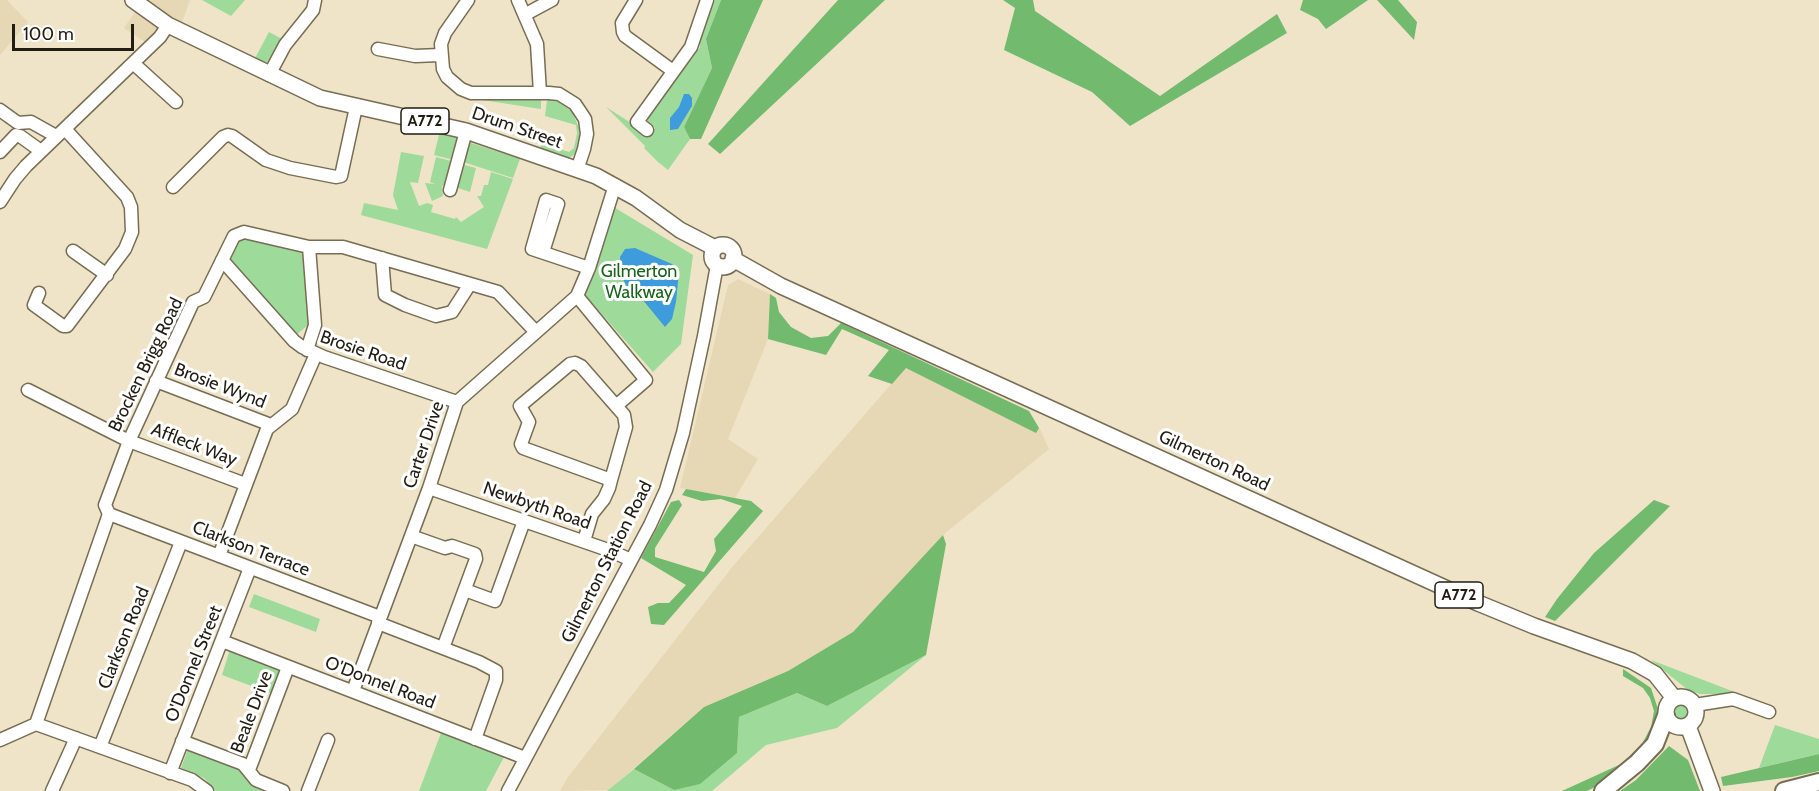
<!DOCTYPE html>
<style>
body{margin:0}
#map{position:relative;width:1819px;height:791px;overflow:hidden;background:#efe4c7;font-family:Cabin,sans-serif}
canvas{display:block}
.scale{position:absolute;left:12px;top:24px;width:122px;height:27px;box-sizing:border-box;border:3px solid #211d13;border-top:0;padding-left:8px;font-size:18px;line-height:21px;white-space:nowrap;color:#211d13;-webkit-text-stroke:4px #fff;paint-order:stroke}
</style>
<div id="map">
<canvas width="1819" height="791"></canvas>
<div class="scale">100 m</div>
</div>
<script>
const g = document.querySelector('canvas').getContext('2d');
g.lineJoin = 'round';
function fillPath(path, color) { g.fillStyle = color; g.fill(path, 'evenodd'); }
const shape = rows => new Path2D(rows.map(r => 'M' + r).join(''));
function trace(path, color, width, dash) { g.strokeStyle = color; g.lineWidth = width; g.lineCap = dash ? 'butt' : 'round'; g.setLineDash(dash || []); g.stroke(path); }
function drawText(font, color, halo, rows, align = 'center') {
  g.font = font + ' Cabin,sans-serif'; g.lineWidth = 6; g.setLineDash([]); g.textBaseline = 'middle'; g.strokeStyle = halo; g.fillStyle = color; for (const [text, x, y, turn = 0] of rows) {
    g.save(); g.translate(x, y); g.rotate((+turn || 0) * Math.PI / 180); g.textAlign = isNaN(turn) ? turn : align; if (halo) g.strokeText(text, 0, 0); g.fillText(text, 0, 0); g.restore();
  }
}
const built = shape([
 [0,0,7,0,28,22,0,55],
 [122,0,190,0,180,28,154,48,124,28,138,8],
 [738,279,770,294,768,339,728,439,758,459,735,498,680,488,728,285],
 [906,367,1040,429,1049,449,943,535,853,632,788,671,704,707,609,790,560,791,568,777,733,566]
]);
const green = shape([
 [202,0,245,0,231,16],
 [715,0,721,0,706,39,712,68,684,127,690,139,668,170,658,162,644,148,645,146,606,107,650,135,655,128,648,123,648,113,686,60,691,60,700,47,699,40,709,8,713,6],
 [269,32,282,39,267,62,263,63,254,60],
 [482,100,541,100,541,109],
 [547,100,555,100,572,111,579,128,581,142,578,152,569,158,540,149,542,143,569,152,574,148,577,133,576,125,545,116],
 [444,134,456,137,458,140,454,160,434,155,439,135],
 [468,142,520,159,513,178,460,161],
 [401,152,424,156,418,183,410,182,419,206,427,203,433,205,431,212,455,219,456,217,461,222,484,207,477,196,481,196,484,185,488,185,491,172,513,179,487,249,361,215,364,203,398,210,393,195],
 [436,157,455,162,450,180,442,186,443,196,432,201,425,183,435,184,430,182],
 [461,164,476,168,470,192,458,188,456,182],
 [612,206,693,255,681,344,653,372,584,294],
 [246,236,301,250,303,253,308,325,295,336,225,258,233,241],
 [254,594,320,619,316,632,249,607],
 [230,649,283,668,273,694,222,675],
 [926,655,837,728,766,745,712,791,607,791,634,769,674,790,737,753,739,717,797,693,827,706],
 [1651,660,1740,694,1700,694,1688,690],
 '1672 712a9 9 0 1 1 18 0a9 9 0 1 1-18 0Z',
 [1775,725,1819,739,1819,754,1759,768],
 [441,733,504,757,486,791,419,791],
 [188,749,239,768,252,785,264,791,216,791,204,778,181,768]
]);
const forest = shape([
 [721,0,763,0,701,139,690,139,684,127,712,68,706,39],
 [838,0,885,0,720,154,708,144],
 [1003,0,1033,0,1035,11,1160,96,1277,14,1287,33,1130,126,1092,92,1004,50,1015,8],
 [1303,0,1368,0,1326,29,1318,19,1300,10],
 [1377,0,1398,0,1417,22,1414,40],
 [770,294,776,298,779,312,791,327,811,338,828,336,841,323,1029,411,1039,428,1036,433,906,368,892,384,868,376,889,350,842,329,826,355,768,339],
 [686,489,751,501,763,511,664,625,651,624,648,607,658,603,669,603,686,585,641,558,671,502,679,500,682,505,655,548,655,557,704,572,716,551,714,539,742,506,721,499,702,501,682,495],
 [1654,500,1670,506,1555,621,1545,617,1557,599,1594,553],
 [943,535,946,544,926,655,827,706,797,693,739,717,737,753,700,784,674,790,634,769,704,707,788,671,853,632],
 [1623,669,1651,688,1658,709,1656,728,1644,749,1612,778,1587,791,1562,791,1621,764,1642,744,1651,727,1654,711,1650,698,1643,688,1623,676],
 [1669,746,1688,760,1700,791,1620,791,1636,780],
 [1819,754,1819,771,1792,777,1723,786,1721,777]
]);
const water = shape([
 [684,94,689,94,692,98,692,106,678,129,670,130,670,118,679,107],
 [635,248,672,264,679,272,676,302,672,319,665,327,642,299,626,285,620,274,620,257,625,249]
]);
const minor = shape([
 [468,0,445,33,441,44,443,69,447,77,461,89,471,93,549,93,559,94,575,104,585,119,587,134,584,149,577,170],
 [518,0,537,44,540,93],
 [636,0,622,23,623,32,625,36,673,71],
 [526,14,552,0],
 [378,49,415,56,440,55],
 [133,63,176,102],
 [269,75,285,45,313,10,315,0],
 [0,110,18,123,31,122,56,136],
 [647,130,637,122,691,47,707,0],
 [0,152,16,135,20,136,41,151],
 [173,187,223,137,228,135,232,136,266,160,290,168,336,177,341,176,356,107],
 [450,190,466,131],
 [0,202,15,179,26,166,160,37,168,25],
 [73,251,107,275],
 [543,252,558,204,546,200,532,249,589,268],
 [382,258,385,295,405,305,436,316,452,312,470,284],
 [222,260,294,341,302,347,324,357,457,402],
 [39,293,34,305,63,326,67,326,125,249,132,232,131,207,127,197,65,129],
 [577,296,646,380,616,406],
 [307,350,315,325,309,247],
 [156,381,271,425],
 [28,390,129,441,245,484],
 [429,488,611,551,631,560],
 [109,514,380,617],
 [411,536,445,548,452,546,475,554,476,559,443,648],
 [584,541,592,514,604,499,609,488,611,480,626,427,624,415,581,366,575,363,570,364,520,406,529,422,521,444,523,448,611,480],
 [219,556,267,429,292,409,316,354],
 [465,590,495,601,524,521],
 [378,623,479,662,496,671,496,680,475,739],
 [222,641,525,758],
 [353,691,429,488,457,402,577,296,589,268,615,185],
 [1695,705,1733,699,1769,712],
 [36,724,109,514,105,505,129,441,193,302,204,297,234,236,244,232,309,247,343,247,498,292,535,331],
 [0,740,36,724,192,780,207,791],
 [182,741,243,764,256,780,283,791],
 [100,747,181,542],
 [249,770,288,667],
 [170,773,250,568],
 [52,791,76,738],
 [308,791,328,740],
 [508,791,650,525,666,490,683,433,704,336,717,265]
]);
const major = shape([
 [133,0,168,25,320,98,466,131,596,176,636,198,680,230,715,248],
 '712 256a11 11 0 1 1 22 0a11 11 0 1 1-22 0Z',
 [733,259,781,286,1478,603,1534,626,1632,661,1655,674,1674,698],
 '1666 712a15 15 0 1 1 30 0a15 15 0 1 1-30 0Z',
 [1688,726,1712,791]
]);
const highway = shape([
 [1603,791,1637,763,1655,744,1666,716],
 [1784,791,1819,782]
]);
const shields = [
 [425,121,48],
 [1459,595,48]
];
const shieldNames = [
 ["A772",425,121],
 ["A772",1459,595]
];
const streetNames = [
 ["Drum Street",517,128,19],
 ["Brosie Road",363,351,19],
 ["Brocken Brigg Road",146,365,-64],
 ["Brosie Wynd",220,386,21],
 ["Affleck Way",194,445,21],
 ["Carter Drive",424,445,-71],
 ["Gilmerton Road",1214,461,25],
 ["Newbyth Road",537,506,19],
 ["Clarkson Terrace",251,549,21],
 ["Gilmerton Station Road",607,562,-63],
 ["Clarkson Road",124,638,-68],
 ["O'Donnel Street",194,664,-68],
 ["O'Donnel Road",380,683,21],
 ["Beale Drive",252,712,-69]
];
const parkNames = [
 ["Gilmerton",639,272],
 ["Walkway",639,293]
];
fillPath(built, '#e6d8b5');
fillPath(green, '#9edb9b');
fillPath(forest, '#71ba6e');
fillPath(water, '#3f9cdc');
trace(minor, '#776d54', 15);
trace(major, '#776d54', 18);
trace(highway, '#776d54', 20);
trace(minor, '#fff', 12);
trace(major, '#fff', 15);
trace(highway, '#fff', 16);
for (const [x, y, w] of shields) { const box = new Path2D(); box.roundRect(x - w / 2, y - 13, w, 26, 4.5); g.fillStyle = '#fff'; g.fill(box); trace(box, '#211d13', 1.5); }
drawText('bold 16px', '#211d13', null, shieldNames);
drawText('18px', '#211d13', '#fff', streetNames);
drawText('18px', '#19631b', '#fff', parkNames);
</script>
